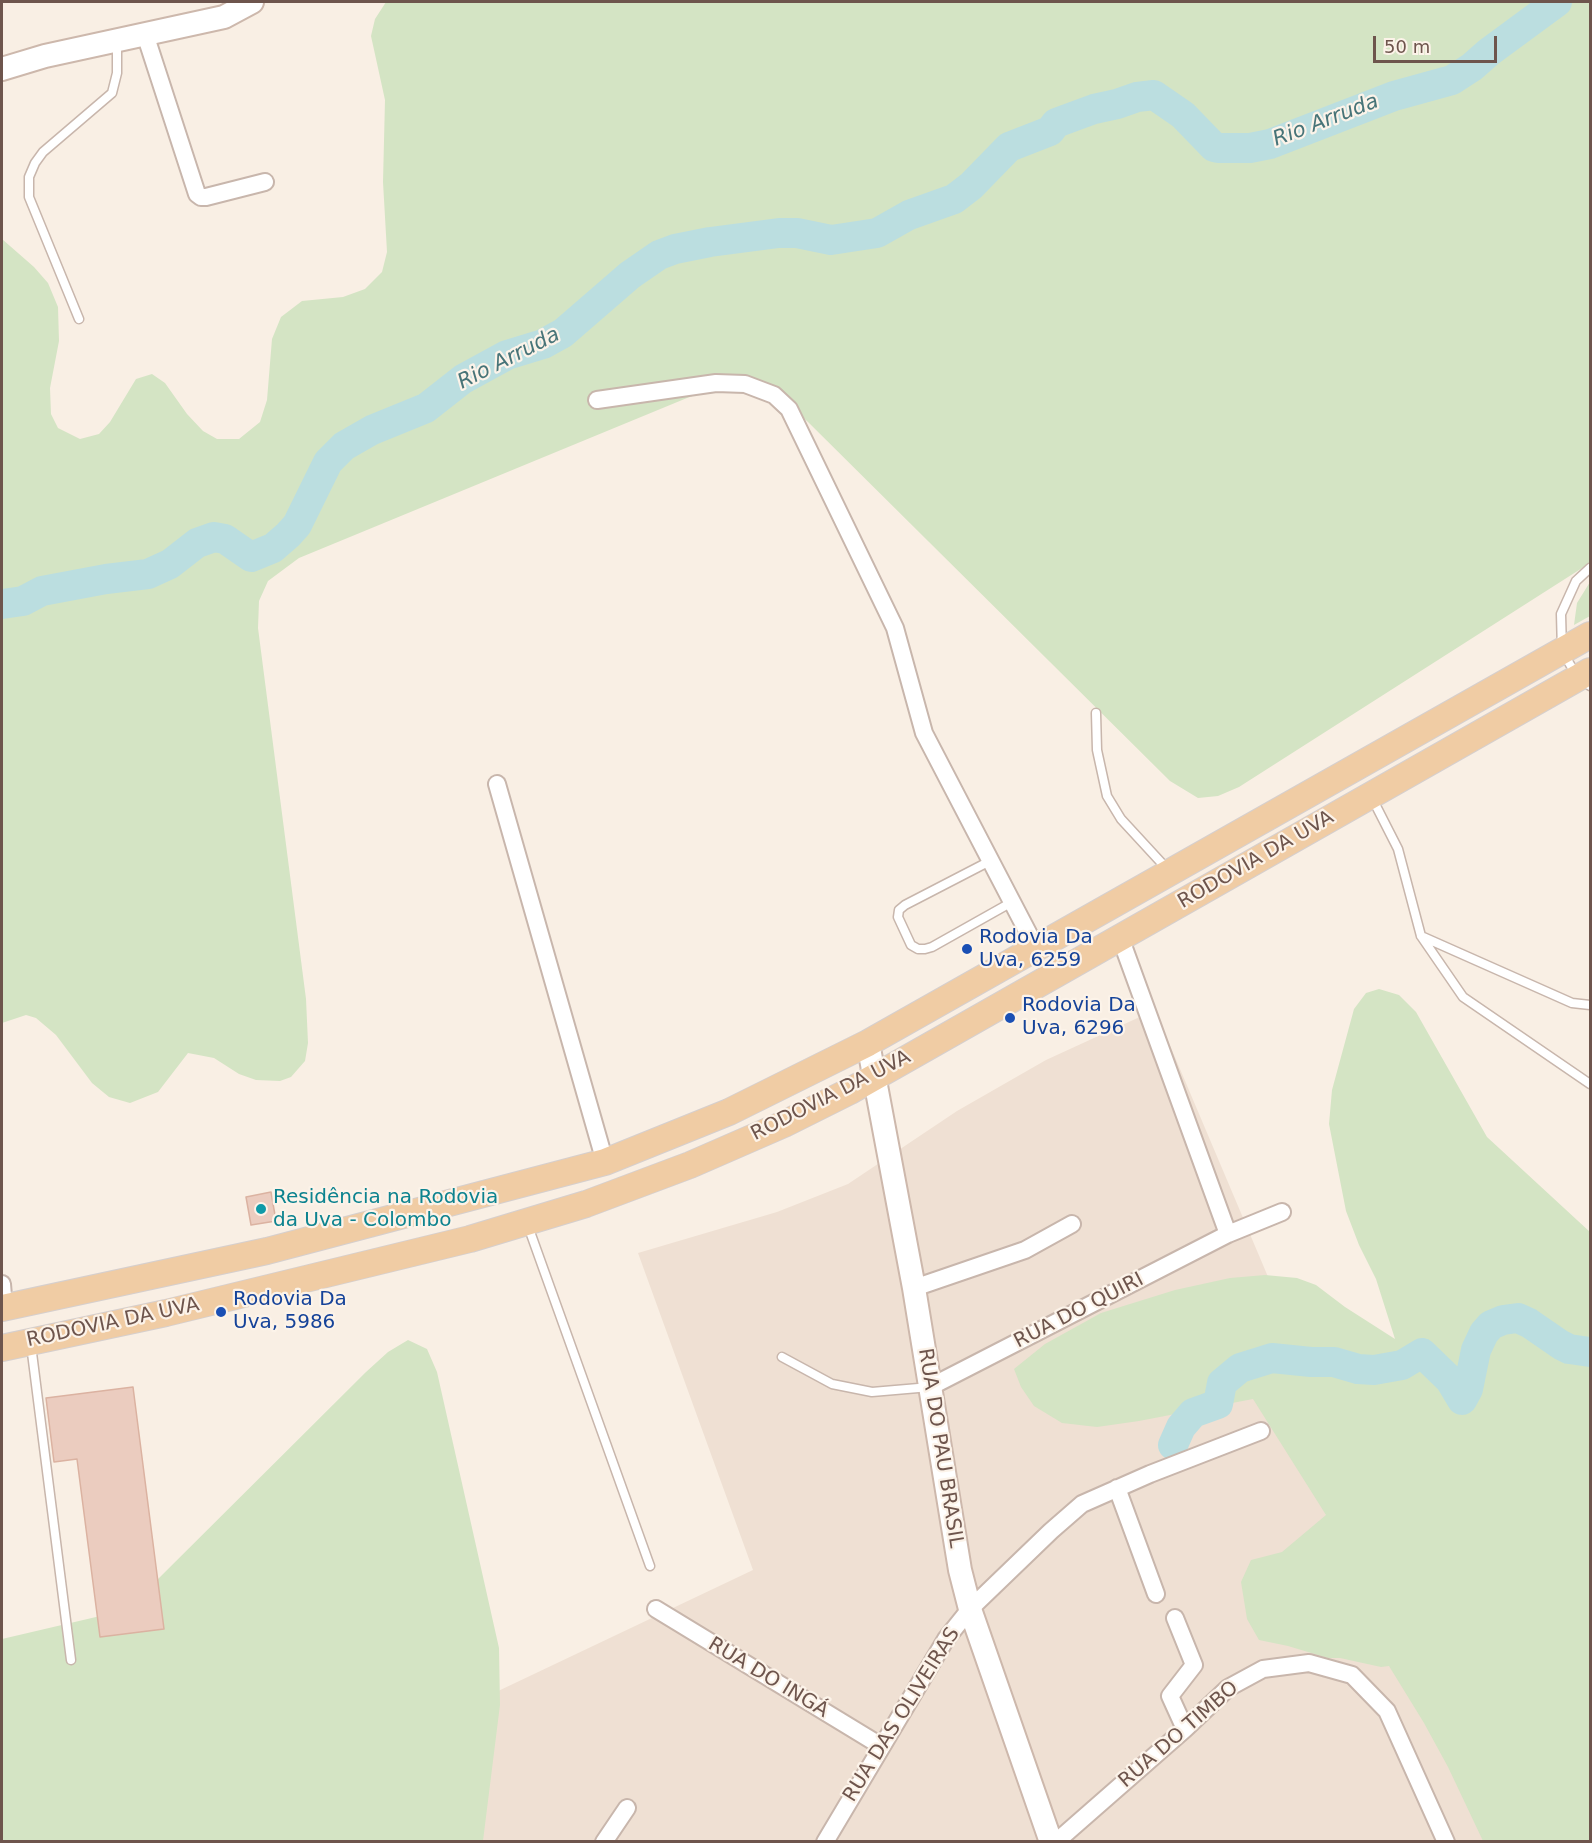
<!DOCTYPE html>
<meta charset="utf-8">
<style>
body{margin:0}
#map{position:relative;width:1592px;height:1843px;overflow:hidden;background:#f9efe4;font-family:"DejaVu Sans",sans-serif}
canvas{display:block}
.frame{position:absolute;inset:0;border:3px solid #6e554d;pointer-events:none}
.scale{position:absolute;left:1373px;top:36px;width:124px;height:27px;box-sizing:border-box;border:3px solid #6e554d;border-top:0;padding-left:8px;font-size:18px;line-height:21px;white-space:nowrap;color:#6e554d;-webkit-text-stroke:4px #fcf3e9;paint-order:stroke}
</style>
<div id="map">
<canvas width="1592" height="1843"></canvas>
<div class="frame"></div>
<div class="scale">50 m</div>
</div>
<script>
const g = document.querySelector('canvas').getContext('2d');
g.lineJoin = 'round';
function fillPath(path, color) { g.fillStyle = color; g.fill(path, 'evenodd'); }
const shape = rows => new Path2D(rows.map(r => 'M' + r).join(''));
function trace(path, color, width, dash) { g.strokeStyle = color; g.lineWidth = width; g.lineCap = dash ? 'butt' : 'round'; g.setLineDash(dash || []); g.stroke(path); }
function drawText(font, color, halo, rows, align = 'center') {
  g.font = font + ' "DejaVu Sans",sans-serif'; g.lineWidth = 4.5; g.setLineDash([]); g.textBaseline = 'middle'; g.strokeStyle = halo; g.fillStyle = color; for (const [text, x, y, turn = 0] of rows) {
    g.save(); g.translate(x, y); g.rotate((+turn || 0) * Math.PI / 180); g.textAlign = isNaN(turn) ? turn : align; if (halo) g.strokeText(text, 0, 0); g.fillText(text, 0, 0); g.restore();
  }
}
const residential = shape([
 [1155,1010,1507,1841,447,1841,435,1721,753,1570,638,1253,777,1212,848,1184,957,1111,1046,1060]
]);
const green = shape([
 [386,2,1590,2,1590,563,1239,787,1218,796,1198,798,1170,781,808,422,781,398,721,386,687,398,299,558,268,581,259,601,258,628,306,999,308,1043,305,1061,291,1077,280,1081,256,1080,239,1074,214,1058,188,1053,158,1092,130,1103,109,1097,92,1083,56,1035,36,1018,26,1015,2,1023,2,239,34,267,48,283,58,307,59,341,50,388,51,414,58,428,80,439,99,434,110,422,136,379,152,374,165,383,187,414,203,431,217,439,239,439,260,422,267,400,272,339,281,317,302,301,343,297,365,289,382,272,387,252,383,182,385,100,371,36,375,19],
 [1590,582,1590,616,1574,625,1577,603],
 [1379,989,1399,995,1416,1012,1487,1137,1590,1232,1590,1841,1483,1841,1448,1767,1424,1723,1389,1666,1381,1667,1340,1658,1328,1658,1288,1646,1259,1640,1247,1619,1241,1582,1251,1560,1282,1552,1326,1515,1253,1399,1139,1421,1097,1427,1062,1423,1034,1406,1021,1387,1014,1369,1045,1344,1101,1313,1175,1290,1230,1278,1265,1275,1297,1278,1316,1285,1345,1307,1395,1339,1376,1279,1359,1245,1346,1211,1329,1124,1332,1090,1354,1009,1366,993],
 [408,1340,427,1349,437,1372,499,1648,500,1705,483,1841,2,1841,2,1639,96,1617,116,1609,156,1581,366,1372,388,1352]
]);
const river = shape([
 [2,604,23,601,42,591,106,579,148,574,170,564,197,543,214,537,225,539,251,557,273,548,288,535,297,525,328,462,344,446,372,430,426,408,463,379,507,355,543,344,563,333,630,275,659,255,675,249,710,242,779,233,797,233,831,240,877,233,909,215,954,199,971,186,1009,147,1050,131,1056,123,1094,109,1117,104,1137,97,1154,95,1183,115,1214,147,1218,148,1250,148,1270,144,1394,96,1452,80,1472,67,1489,52,1557,2],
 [1173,1445,1181,1427,1193,1413,1218,1404,1222,1383,1240,1368,1272,1358,1311,1362,1334,1362,1358,1369,1374,1370,1402,1365,1422,1353,1450,1380,1462,1400,1468,1389,1476,1350,1484,1333,1491,1325,1503,1320,1518,1318,1529,1323,1561,1345,1569,1349,1590,1352]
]);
const building = shape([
 [271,1192,276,1221,251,1225,246,1197,271,1192],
 [133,1387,164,1629,100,1637,77,1459,54,1462,46,1398,133,1387]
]);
const lane = shape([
 [79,319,29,197,29,177,35,163,43,152,112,93,117,73,117,41],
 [1590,568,1576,581,1561,614,1562,651,1578,678,1590,686],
 [1096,713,1097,750,1107,796,1121,819,1168,870],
 [1372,798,1398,849,1421,936,1463,997,1590,1084],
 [990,861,905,905,899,910,898,917,911,945,918,949,925,949,932,947,1012,902],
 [1421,936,1572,1003,1590,1005],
 [528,1226,650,1566],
 [31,1345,71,1660],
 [782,1357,832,1384,872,1392,930,1387]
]);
const street = shape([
 [145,34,197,194,201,197,206,197,265,182],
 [597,400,716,383,745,384,774,395,789,409,895,628,924,733,1036,948],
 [497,784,605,1162],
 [1120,937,1228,1234],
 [2,1284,4,1308],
 [914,1288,1025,1250,1072,1224],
 [930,1387,1228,1234,1282,1212],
 [1117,1488,1156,1594],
 [656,1609,881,1746],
 [1175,1618,1194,1665,1170,1696,1185,1729],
 [604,1842,627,1808],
 [825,1842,946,1639,970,1609,1051,1531,1082,1504,1150,1474,1261,1431],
 [1056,1842,1185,1729,1228,1688,1263,1669,1309,1663,1352,1675,1387,1711,1446,1842]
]);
const secondary = shape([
 [2,69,45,56,224,17,252,2],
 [868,1043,914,1288,960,1570,970,1609,1051,1842]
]);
const primary = shape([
 [2,1308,267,1251,605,1162,729,1112,868,1043,1590,635],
 [2,1348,166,1313,470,1239,586,1204,690,1165,784,1124,850,1091,1590,671]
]);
const markers = [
 [967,949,6,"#1a4fb4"],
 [1010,1018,6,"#1a4fb4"],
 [261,1209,6,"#0f9aa8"],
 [221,1312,6,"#1a4fb4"]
];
const streetNames = [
 ["RODOVIA DA UVA",1256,860,-30],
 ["RODOVIA DA UVA",831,1096,-27],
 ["RUA DO QUIRI",1079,1311,-27],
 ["RODOVIA DA UVA",113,1323,-12],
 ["RUA DO PAU BRASIL",940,1448,81],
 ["RUA DO INGÁ",768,1678,31],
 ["RUA DAS OLIVEIRAS",902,1715,-58],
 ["RUA DO TIMBO",1179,1735,-41]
];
const transitNames = [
 ["Rodovia Da",979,938],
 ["Uva, 6259",979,961],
 ["Rodovia Da",1022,1006],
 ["Uva, 6296",1022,1029],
 ["Rodovia Da",233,1300],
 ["Uva, 5986",233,1323]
];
const cultureNames = [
 ["Residência na Rodovia",273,1198],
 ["da Uva - Colombo",273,1221]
];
const waterNames = [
 ["Rio Arruda",1326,121,-21],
 ["Rio Arruda",509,359,-27]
];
fillPath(residential, '#efe0d3');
fillPath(green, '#d4e4c4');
trace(river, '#bbdee0', 30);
fillPath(building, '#ebccbf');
trace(building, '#dbb2a1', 1.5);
trace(lane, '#c8b6ac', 11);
trace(street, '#c8b6ac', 20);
trace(secondary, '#cdb8ac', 26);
trace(primary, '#d6cfcd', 28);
trace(lane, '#fff', 8);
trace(street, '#fff', 16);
trace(secondary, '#fff', 22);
trace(primary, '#f0cca4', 26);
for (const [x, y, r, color] of markers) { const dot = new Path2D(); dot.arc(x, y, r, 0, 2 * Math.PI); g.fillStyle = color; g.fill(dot); trace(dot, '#fcf3e9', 2); }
drawText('20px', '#6e554d', '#fcf3e9', streetNames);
drawText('20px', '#164399', '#fcf3e9', transitNames, 'left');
drawText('20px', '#0d838f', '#fcf3e9', cultureNames, 'left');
drawText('italic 21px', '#477478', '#fcf3e9', waterNames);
</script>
